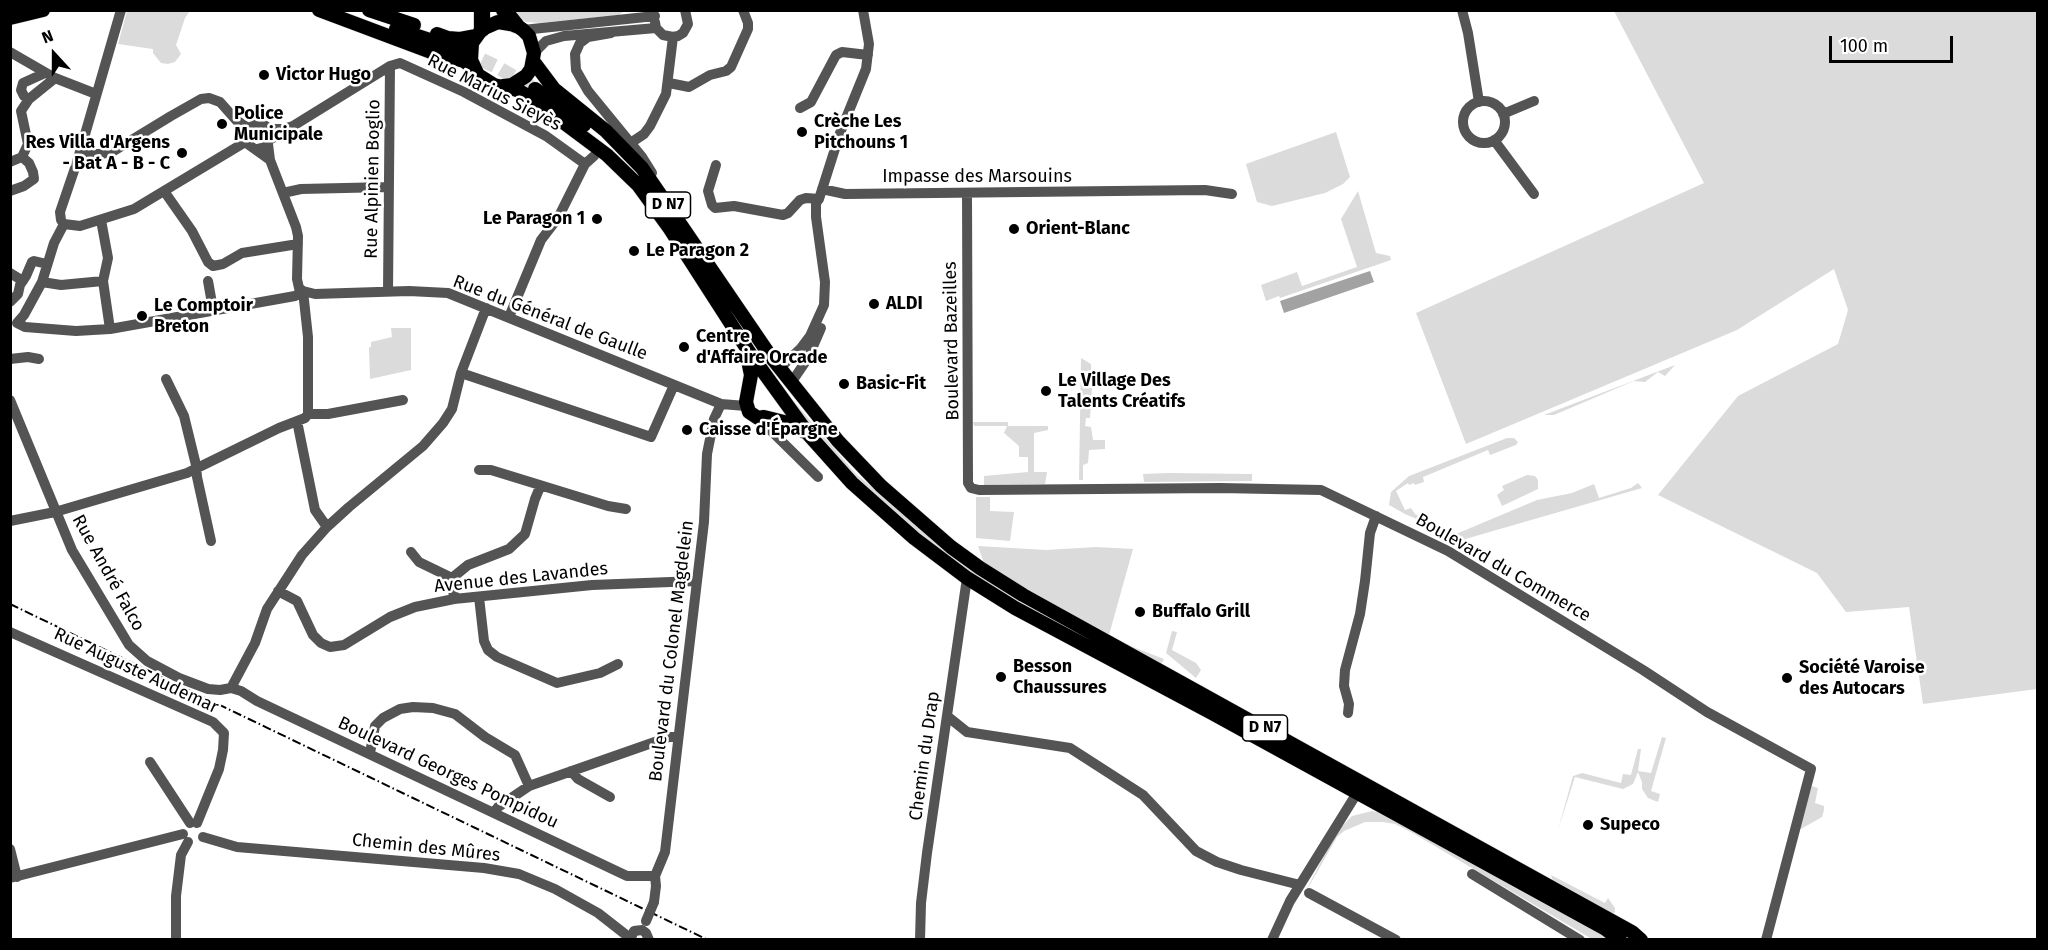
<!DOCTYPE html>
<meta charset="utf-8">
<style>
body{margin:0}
#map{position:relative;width:2048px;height:950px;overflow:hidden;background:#fff;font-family:"Fira Sans",sans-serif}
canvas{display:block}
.frame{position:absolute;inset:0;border:12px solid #000;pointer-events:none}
.north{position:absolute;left:24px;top:24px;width:60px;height:60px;-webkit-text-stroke:4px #fff;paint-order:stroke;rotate:339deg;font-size:16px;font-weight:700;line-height:24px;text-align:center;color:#000}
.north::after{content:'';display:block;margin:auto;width:21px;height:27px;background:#000;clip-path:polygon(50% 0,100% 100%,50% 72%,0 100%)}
.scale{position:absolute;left:1829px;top:36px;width:124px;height:27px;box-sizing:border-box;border:3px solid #000;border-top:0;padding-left:8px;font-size:18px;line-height:21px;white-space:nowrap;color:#000;-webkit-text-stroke:4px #fff;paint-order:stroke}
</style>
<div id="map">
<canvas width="2048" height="950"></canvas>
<div class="frame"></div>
<div class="north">N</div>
<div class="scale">100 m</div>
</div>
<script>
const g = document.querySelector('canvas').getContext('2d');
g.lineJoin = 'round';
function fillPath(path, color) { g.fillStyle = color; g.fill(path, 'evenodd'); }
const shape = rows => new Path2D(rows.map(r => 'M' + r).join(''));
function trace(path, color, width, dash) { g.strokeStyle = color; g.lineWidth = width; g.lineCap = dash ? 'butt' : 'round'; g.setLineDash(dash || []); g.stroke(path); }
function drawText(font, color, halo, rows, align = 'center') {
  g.font = font + ' "Fira Sans",sans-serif'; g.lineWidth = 5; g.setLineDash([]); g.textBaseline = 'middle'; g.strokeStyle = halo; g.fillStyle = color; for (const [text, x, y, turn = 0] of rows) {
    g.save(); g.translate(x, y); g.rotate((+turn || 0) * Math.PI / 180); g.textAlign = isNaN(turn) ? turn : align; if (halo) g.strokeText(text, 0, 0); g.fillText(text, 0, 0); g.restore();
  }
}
const green = shape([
 [127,11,190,11,185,18,176,45,181,54,175,62,168,64,161,63,153,53,153,49,118,44],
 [511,11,624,11,619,15,540,23,526,22],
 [1614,11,2037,11,2037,689,1923,704,1909,607,1846,612,1817,573,1658,495,1738,396,1838,344,1848,310,1834,269,1737,330,1466,444,1416,313,1704,183],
 [1336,132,1350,177,1343,184,1325,193,1272,206,1257,202,1246,164],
 [1358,191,1376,253,1390,256,1391,260,1280,298,1279,296,1266,301,1261,285,1297,272,1302,286,1357,267,1341,219],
 [391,328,411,328,411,370,370,379,369,347,371,347,371,342,392,337],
 [1081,358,1091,364,1092,388,1090,418,1086,418,1085,426,1091,427,1093,440,1105,440,1105,449,1089,450,1088,463,1083,465,1083,480,1079,480],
 [1675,365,1665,376,1658,372,1645,382,1634,381,1554,415,1544,415],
 [793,404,796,404,856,474,939,544,993,584,1079,634,995,590,961,567,885,507,820,439],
 [973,422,1008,422,1008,426,1048,426,1048,430,1034,433,1034,472,1047,472,1045,484,984,485,984,476,1028,472,1028,457,1019,457,1019,446,1004,433,1007,426,974,426],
 [1507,438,1514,438,1518,442,1516,445,1490,455,1488,450,1423,477,1424,482,1415,485,1414,483,1409,485,1408,483,1396,491,1405,510,1411,508,1415,514,1422,518,1419,520,1405,514,1389,505,1391,492,1409,476],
 [1143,474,1169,473,1252,474,1252,481,1144,482],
 [1527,475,1535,476,1538,480,1538,489,1502,506,1497,495,1504,490,1502,486],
 [1638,483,1642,488,1448,544,1456,534,1537,500,1572,493,1594,484,1599,498,1631,488],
 [976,497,990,497,990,511,1014,512,1010,541,976,538],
 [978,546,1046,550,1096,547,1133,549,1109,635,1133,647,1164,659,1161,665,985,566],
 [1172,631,1177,632,1172,650,1196,663,1201,670,1196,678,1166,653],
 [1662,737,1666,738,1651,791,1660,794,1658,802,1648,798,1642,789,1642,782,1638,772,1633,784,1623,789,1575,777,1558,830,1573,776,1582,773,1621,783,1623,774,1631,775,1638,749,1641,749,1638,771,1651,773],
 [1812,786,1818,788,1815,803,1824,806,1824,810,1822,817,1801,829,1799,828],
 [1372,811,1385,814,1610,939,1592,939,1411,832,1395,824,1383,822,1365,822,1344,831,1337,837,1300,902,1337,831,1352,816],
 [1551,875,1605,903,1608,898,1615,908,1615,912,1612,914,1553,881]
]);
const water = shape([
 [1370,271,1374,282,1284,313,1280,301]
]);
const majorTunnel = shape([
 [463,51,497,67,535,89]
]);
const minor = shape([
 [1462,10,1468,33,1479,102],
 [655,22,656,28,663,35,673,37,678,36,683,33,688,24,685,10],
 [523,30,655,16],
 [611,33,588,37,580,43,575,54,576,70,588,91,642,157,652,173],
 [10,52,55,78,96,94],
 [534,53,546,41,564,36,656,28],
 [669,83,689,87,710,75,726,71,731,67,748,29,748,23,743,10],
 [29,99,24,96,21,90,23,83,45,73],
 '1463 122a21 21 0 1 1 42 0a21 21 0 1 1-42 0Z',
 [800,108,811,102,836,55,842,52,868,55],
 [1503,114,1534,101],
 [293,126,390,66,400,63,464,92,546,136,585,164],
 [269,129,283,129,293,126,271,139],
 [635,140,644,134,650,126,666,94,673,37],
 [1494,140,1534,194],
 [82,144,87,154,100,154,112,152,171,116,201,99,209,98,220,102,236,120,248,128],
 [268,144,270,160,296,227,298,236,297,279,299,288,303,291,308,337,308,414],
 [257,149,265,147,271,137,266,126,259,123,248,128,246,138,249,145,270,160],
 [10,162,22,157,28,144,21,111,29,99,55,78],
 [716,165,708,191,712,205,715,208,734,206,783,215,788,213,800,200,806,198,819,199],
 [822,189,845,194,1205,190,1232,194],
 [10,191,24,186,34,179,33,172,29,163,22,157],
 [164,191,192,231,208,262,213,266,223,264,242,253,298,244],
 [283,193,301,189,388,187],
 [967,193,968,483,971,488,979,490,1220,488,1321,490,1448,551,1643,670,1707,712,1811,769,1766,940],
 [101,220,108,258,103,281,110,329],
 [64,224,61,220,60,212,77,162,121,10],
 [64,224,80,226,134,209,247,141],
 [10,273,23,281],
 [208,281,213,309],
 [42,282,61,285,103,281],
 [388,292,390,66],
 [10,302,18,294,20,285,26,276,32,262,34,261,47,264],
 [509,317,541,240,558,218,585,164,594,156],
 [17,323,25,327,76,331,110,329,295,296,303,291,315,294,409,291,448,293,721,404,746,406],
 [17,323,24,315,42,282,54,243,64,224],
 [10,359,28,357,39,359],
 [779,369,801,348,810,336,824,305,825,282,816,217,816,203,819,199,840,133,866,69,869,44,863,10],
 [461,373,651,437,674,385],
 [166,379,184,416,196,465,197,477,211,541],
 [791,383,808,358,821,328],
 [10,400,72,550,129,645,147,661,179,678,208,689,220,690,231,688,241,691,257,701,627,876,655,876],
 [758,418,818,477],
 [297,421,315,510,327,527],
 [479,470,491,470,608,506,626,509],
 [10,521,55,512,187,473,279,428,305,418,308,414,328,414,403,400],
 [411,552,419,562,452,578],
 [278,591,297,601,313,635,321,643,330,647,344,645,390,617,415,607,454,599,592,585,697,581],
 [479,597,484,641,488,650,497,657,557,683,600,673,618,664],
 [454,599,452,578,468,565,509,549,525,534,535,499,540,487],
 [10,632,213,722,224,733,223,750,219,769,197,823],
 [231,688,255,643,267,609,302,555,327,527,349,507,423,446,443,423,452,409,461,373,486,308],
 [1348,713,1349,704,1344,686,1345,670,1360,614,1365,581,1370,533,1376,516],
 [947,716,967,732,1070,748,1143,795,1196,851,1217,862,1241,870,1300,885],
 [370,753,375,726,383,718,400,709,413,707,433,708,455,714,485,737,515,755,529,786],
 [150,762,190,823],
 [571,771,578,779,610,797],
 [494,812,498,807,529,786,669,737,678,737],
 [203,837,237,847,484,868,519,874,555,889,598,913,630,938],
 [10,849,17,877],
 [1472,874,1580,940],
 [10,878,183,834],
 [1309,893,1396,940],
 [654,902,656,886,655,876,665,852,704,522,707,454,714,419,721,404],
 [642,930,646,933,649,940],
 [176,940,176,896,181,855,188,842],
 [630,940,634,931,642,930],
 [920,940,921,903,927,853,967,578],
 [1272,940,1290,901,1357,793]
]);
const major = shape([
 [319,10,431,52,464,61,473,68],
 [369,10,414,25],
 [10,18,43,10],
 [396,29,463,51],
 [437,34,448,38,460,39,476,36],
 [533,61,554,89,606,131,642,168,771,357,838,441,881,486,951,547,980,568,1023,595,1632,932,1641,940],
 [503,86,512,85,526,76,531,69,534,53,529,36,523,30,516,25,498,22,482,29,472,43,471,60,478,75,494,85,517,90,528,96,607,155,638,185,670,229,751,355,809,435,852,483,914,538,967,578,1015,608,1212,713,1604,928,1620,940],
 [535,89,584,125],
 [747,356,751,375,746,402,749,412,758,418,764,417,784,422,805,432]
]);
const highway = shape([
 [504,10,516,25],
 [482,29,482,10]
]);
const rail = shape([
 [10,604,708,940]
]);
const minorBridge = shape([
 [646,921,654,902]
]);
const markers = [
 [264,75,6,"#000"],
 [222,124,6,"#000"],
 [802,132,6,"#000"],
 [182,153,6,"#000"],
 [597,219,6,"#000"],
 [1014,229,6,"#000"],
 [634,251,6,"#000"],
 [874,304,6,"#000"],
 [142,316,6,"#000"],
 [684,347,6,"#000"],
 [844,384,6,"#000"],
 [1046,391,6,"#000"],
 [687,430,6,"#000"],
 [1140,612,6,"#000"],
 [1001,677,6,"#000"],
 [1787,678,6,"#000"],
 [1588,825,6,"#000"]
];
const shields = [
 [668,205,45],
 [1265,728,45]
];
const shieldNames = [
 ["D N7",668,205],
 ["D N7",1265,728]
];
const poiNames = [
 ["Victor Hugo",276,75],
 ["Police",234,114],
 ["Municipale",234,135],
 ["Crèche Les",814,122],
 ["Pitchouns 1",814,143],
 ["Res Villa d'Argens",170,143,"right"],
 ["- Bat A - B - C",170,164,"right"],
 ["Le Paragon 1",585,219,"right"],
 ["Orient-Blanc",1026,229],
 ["Le Paragon 2",646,251],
 ["ALDI",886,304],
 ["Le Comptoir",154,306],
 ["Breton",154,327],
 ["Centre",696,337],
 ["d'Affaire Orcade",696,358],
 ["Le Village Des",1058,381],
 ["Talents Créatifs",1058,402],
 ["Basic-Fit",856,384],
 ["Caisse d'Épargne",699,430],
 ["Buffalo Grill",1152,612],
 ["Besson",1013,667],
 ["Chaussures",1013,688],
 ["Société Varoise",1799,668],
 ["des Autocars",1799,689],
 ["Supeco",1600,825]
];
const streetNames = [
 ["Rue Marius Sieyès",494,93,27],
 ["Impasse des Marsouins",977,177],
 ["Rue Alpinien Boglio",373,179,-89],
 ["Rue du Général de Gaulle",550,318,21],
 ["Boulevard Bazeilles",952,341,-91],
 ["Boulevard du Commerce",1503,568,30],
 ["Rue André Falco",108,573,61],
 ["Avenue des Lavandes",521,578,-6],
 ["Boulevard du Colonel Magdelein",672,651,-83],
 ["Rue Auguste Audemar",136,671,25],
 ["Chemin du Drap",925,756,-82],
 ["Boulevard Georges Pompidou",448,773,25],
 ["Chemin des Mûres",426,848,6]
];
fillPath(green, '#dbdbdb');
fillPath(water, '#a2a2a2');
trace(majorTunnel, '#d9d9d9', 14, [14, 7]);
trace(major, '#dbdbdb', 15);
trace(highway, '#dbdbdb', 18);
trace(minor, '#545454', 10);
trace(major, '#000', 14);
trace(highway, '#000', 16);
trace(rail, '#000', 2, [9, 3, 1.5, 3]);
trace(minorBridge, '#545454', 10);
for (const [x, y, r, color] of markers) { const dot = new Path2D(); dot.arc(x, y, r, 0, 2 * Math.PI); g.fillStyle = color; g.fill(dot); trace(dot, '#fff', 2); }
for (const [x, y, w] of shields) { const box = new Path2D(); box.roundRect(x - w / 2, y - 13, w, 26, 4.5); g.fillStyle = '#fff'; g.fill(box); trace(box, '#000', 1.5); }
drawText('bold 16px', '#000', null, shieldNames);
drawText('bold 18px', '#000', '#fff', poiNames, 'left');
drawText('18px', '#000', '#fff', streetNames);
</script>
